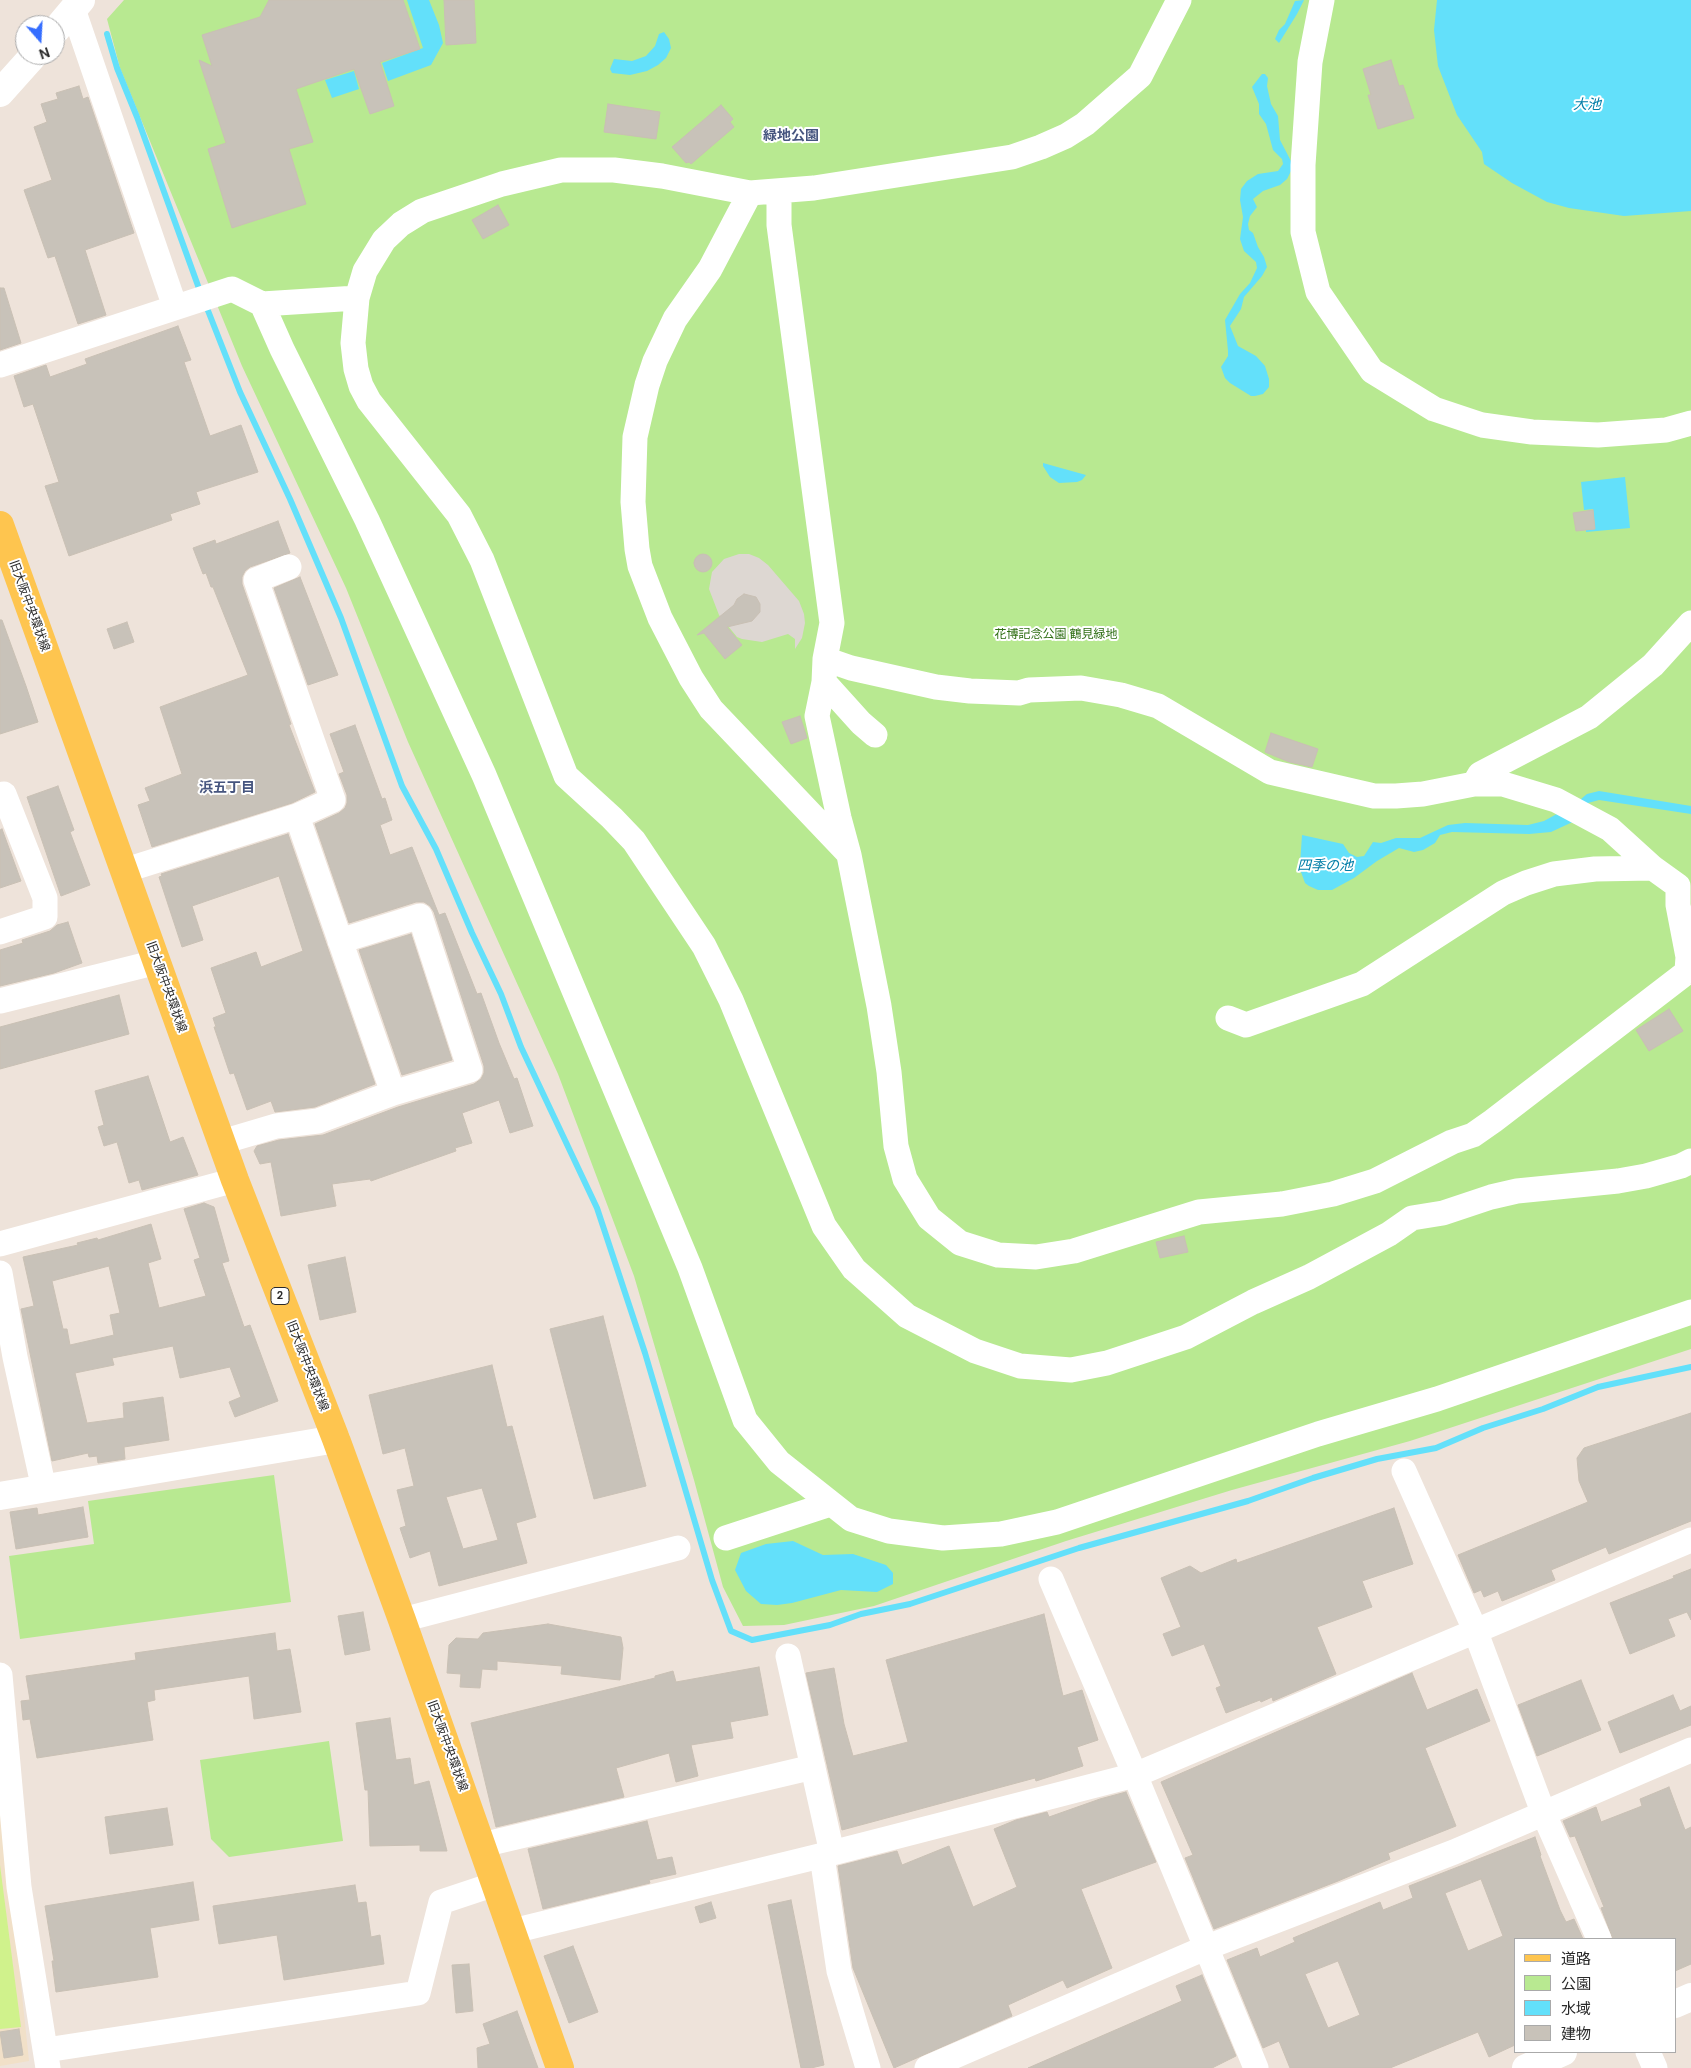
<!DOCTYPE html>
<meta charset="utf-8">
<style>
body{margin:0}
#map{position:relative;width:1691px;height:2068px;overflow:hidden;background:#eee3da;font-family:"DM Sans","Noto Sans JP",sans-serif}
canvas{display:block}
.legend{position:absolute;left:1514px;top:1938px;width:162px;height:115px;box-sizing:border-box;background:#fff;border:1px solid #aaa;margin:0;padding:6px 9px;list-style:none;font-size:15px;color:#2a2a2a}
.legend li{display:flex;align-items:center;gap:10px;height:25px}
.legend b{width:25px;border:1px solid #aaa}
.north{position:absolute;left:15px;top:15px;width:50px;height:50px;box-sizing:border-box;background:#fff;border:1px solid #aaa;border-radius:50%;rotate:161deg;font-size:14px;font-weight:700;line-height:20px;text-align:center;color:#2a2a2a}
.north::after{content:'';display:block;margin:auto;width:18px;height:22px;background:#366eff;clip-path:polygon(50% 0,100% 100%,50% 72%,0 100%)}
</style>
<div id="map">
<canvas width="1691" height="2068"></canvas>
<ul class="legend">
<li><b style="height:6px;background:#fec54f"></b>道路</li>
<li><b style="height:14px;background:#b8e991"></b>公園</li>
<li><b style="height:14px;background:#63e0fa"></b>水域</li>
<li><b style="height:14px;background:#c8c2b9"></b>建物</li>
</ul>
<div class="north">N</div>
</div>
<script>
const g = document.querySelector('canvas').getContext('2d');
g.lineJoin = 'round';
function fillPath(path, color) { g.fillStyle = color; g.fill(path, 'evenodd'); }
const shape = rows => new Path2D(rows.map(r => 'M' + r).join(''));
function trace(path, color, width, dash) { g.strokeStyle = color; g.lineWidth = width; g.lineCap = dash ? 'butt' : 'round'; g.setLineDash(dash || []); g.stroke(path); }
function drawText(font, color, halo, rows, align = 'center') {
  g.font = font + ' "DM Sans","Noto Sans JP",sans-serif'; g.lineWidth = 4; g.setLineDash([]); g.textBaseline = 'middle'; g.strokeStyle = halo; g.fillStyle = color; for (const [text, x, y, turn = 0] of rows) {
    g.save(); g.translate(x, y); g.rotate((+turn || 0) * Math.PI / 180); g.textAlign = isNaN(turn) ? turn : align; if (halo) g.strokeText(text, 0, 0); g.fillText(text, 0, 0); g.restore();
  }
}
const education = shape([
 [0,1787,29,2061,0,2066]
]);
const green = shape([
 [124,0,1691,0,1691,1349,1410,1441,1232,1490,1066,1541,874,1606,784,1625,743,1626,723,1587,694,1480,634,1276,558,1074,408,742,346,588,242,366,120,68,107,19],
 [274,1475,291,1602,20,1639,9,1556,94,1544,88,1501],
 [329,1741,343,1841,229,1857,211,1839,200,1760]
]);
const pitch = shape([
 [0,1865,21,2027,0,2029]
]);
const plaza = shape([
 [739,554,749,554,759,558,768,565,799,601,804,614,805,623,802,638,795,649,795,639,788,634,762,642,742,639,737,637,719,615,709,589,712,572,724,559]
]);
const water = shape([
 [407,0,429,0,439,25,443,43,431,65,388,81,382,63,423,48],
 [1304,0,1297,14,1279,43,1275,39,1279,30,1285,24,1295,1],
 [1437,0,1691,0,1691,211,1624,216,1569,208,1547,202,1512,183,1484,164,1482,152,1457,115,1438,66,1434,30],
 [664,32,669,39,671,48,666,58,658,65,647,71,630,75,612,73,610,69,614,59,632,61,646,56,655,46,659,34],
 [354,71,359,89,332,98,325,80],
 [1262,74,1265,74,1268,78,1267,86,1271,104,1278,116,1280,140,1292,163,1292,169,1287,179,1280,185,1263,191,1253,199,1257,207,1250,216,1248,224,1249,230,1253,233,1258,247,1264,257,1267,267,1262,276,1244,297,1241,309,1230,326,1238,346,1256,356,1265,366,1269,379,1269,387,1263,394,1255,396,1251,396,1230,383,1225,378,1221,367,1228,356,1228,351,1225,320,1240,294,1250,283,1257,268,1256,262,1244,251,1240,239,1243,217,1240,200,1241,189,1247,181,1258,174,1278,171,1283,164,1282,159,1273,150,1266,124,1259,114,1259,104,1252,87],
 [1043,463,1086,475,1082,480,1077,482,1059,483,1050,477,1043,466],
 [1625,477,1630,528,1586,532,1586,530,1595,529,1593,509,1584,510,1581,482],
 [1599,791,1691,806,1691,814,1599,800,1588,803,1577,820,1551,832,1529,834,1452,832,1440,835,1435,843,1423,850,1414,852,1399,848,1377,861,1354,878,1332,890,1318,890,1309,886,1305,883,1301,872,1300,865,1302,835,1343,844,1349,853,1357,857,1364,856,1373,842,1381,843,1396,838,1420,838,1448,825,1465,823,1528,825,1544,821,1575,804,1587,794],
 [793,1541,823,1555,853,1554,886,1565,893,1573,893,1584,877,1592,841,1590,792,1603,777,1605,761,1604,746,1591,735,1570,741,1553,766,1544]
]);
const stream = shape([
 [107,34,117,68,137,117,201,294],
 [205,303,240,392,290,499,341,618,402,786,436,849,472,933,501,994,521,1047,597,1208,645,1353,712,1580,731,1631,752,1640,830,1625,861,1614,910,1604,1079,1548,1248,1501,1313,1478,1377,1459,1436,1448,1483,1428,1543,1409,1598,1387,1691,1367]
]);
const building = shape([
 [269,0,403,0,420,49,380,62,394,106,370,114,354,69,296,89,313,142,289,149,306,204,232,228,208,149,226,143,199,60,212,66,202,35,260,17,269,0],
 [444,0,474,0,476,43,446,45,444,0],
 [1391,60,1399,86,1403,85,1414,118,1378,129,1368,95,1371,95,1363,69,1391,60],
 [79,86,83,99,88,97,134,233,85,250,106,315,78,324,55,256,48,258,24,190,52,180,34,127,47,122,41,104,58,99,56,93,79,86],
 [608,104,660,112,656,139,604,132,608,104],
 [721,105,733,119,730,122,734,127,691,164,689,162,686,163,672,147,721,105],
 [498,205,509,225,483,239,472,220,498,205],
 [0,288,4,288,21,343,0,350,0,288],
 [178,326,191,360,184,362,210,436,241,425,258,472,196,492,200,504,170,514,172,520,69,556,45,486,59,482,33,404,24,407,14,376,46,365,50,377,87,364,85,359,178,326],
 [1593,510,1595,529,1576,531,1573,513,1593,510],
 [278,521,290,553,250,567,245,571,242,577,242,584,291,724,289,725,315,792,292,803,152,847,138,805,150,801,145,788,182,774,160,707,248,675,213,587,211,587,206,573,203,574,193,548,215,540,216,544,278,521],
 '694 563a9 9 0 1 1 18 0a9 9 0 1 1-18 0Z',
 [300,577,338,675,308,685,274,588,300,577],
 [744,594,756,597,760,604,760,612,752,621,727,627,742,645,725,659,704,633,697,635,734,605,737,599,744,594],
 [0,620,2,620,26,686,38,722,0,734,0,620],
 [127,622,134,642,114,649,107,629,127,622],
 [800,716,807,738,791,744,782,722,800,716],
 [355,725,382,799,385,798,392,820,380,825,390,855,412,847,439,915,445,913,477,994,481,993,499,1043,514,1079,517,1078,533,1126,510,1133,499,1100,462,1113,472,1143,455,1148,456,1151,371,1181,370,1179,332,1184,336,1206,281,1216,271,1162,260,1164,254,1151,257,1146,279,1140,323,1135,398,1107,474,1084,481,1079,484,1073,484,1066,434,912,430,906,424,902,416,902,349,923,315,824,339,813,345,808,347,803,347,795,339,774,344,772,330,734,355,725],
 [1271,733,1318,749,1312,767,1289,762,1265,752,1271,733],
 [58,786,74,830,70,832,90,885,61,896,27,797,58,786],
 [2,829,21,881,0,888,0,830,2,829],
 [288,834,375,1084,315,1107,275,1112,271,1101,247,1110,234,1073,230,1074,214,1027,216,1027,213,1018,226,1013,211,968,256,952,261,967,303,951,279,876,192,906,203,940,182,947,159,877,162,876,161,874,288,834],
 [68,922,82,963,54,973,0,986,0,950,23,943,22,940,50,931,57,925,68,922],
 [411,934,452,1060,402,1075,359,950,411,934],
 [119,995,129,1034,0,1069,0,1027,119,995],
 [1669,1009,1683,1031,1649,1051,1636,1030,1669,1009],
 [148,1076,170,1142,183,1137,198,1175,142,1190,139,1180,129,1183,117,1142,104,1146,98,1127,104,1125,95,1091,148,1076],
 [204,1203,214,1207,229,1261,222,1263,244,1327,250,1325,278,1401,235,1417,229,1402,241,1397,230,1367,180,1378,173,1346,112,1358,114,1365,75,1373,87,1423,124,1418,123,1403,163,1397,169,1440,124,1447,125,1459,98,1463,97,1456,89,1457,88,1453,52,1461,21,1309,34,1306,23,1257,78,1245,77,1243,97,1238,98,1240,151,1224,161,1259,148,1263,159,1308,206,1296,194,1260,200,1258,184,1209,204,1203],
 [109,1266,120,1313,110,1315,114,1335,70,1345,67,1329,63,1329,52,1281,109,1266],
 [1184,1236,1188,1252,1160,1258,1156,1242,1184,1236],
 [345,1257,356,1312,320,1320,308,1265,345,1257],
 [603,1316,646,1486,594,1499,550,1329,603,1316],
 [492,1365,507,1427,512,1426,536,1517,516,1523,527,1563,439,1586,430,1551,410,1558,400,1528,406,1526,397,1490,414,1486,405,1448,383,1454,369,1395,492,1365],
 [482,1488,498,1540,463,1549,446,1497,482,1488],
 [1691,1413,1691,1521,1609,1554,1606,1547,1551,1570,1555,1580,1502,1601,1498,1591,1484,1597,1481,1590,1474,1593,1458,1555,1588,1502,1579,1481,1577,1458,1584,1448,1691,1413],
 [83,1507,88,1537,16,1549,10,1512,37,1508,38,1515,83,1507],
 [1394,1508,1413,1564,1362,1581,1372,1607,1317,1627,1336,1674,1273,1701,1272,1697,1261,1702,1260,1700,1226,1713,1216,1688,1221,1686,1204,1644,1172,1656,1163,1634,1181,1627,1161,1578,1190,1566,1201,1573,1236,1559,1237,1563,1394,1508],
 [1691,1569,1691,1620,1687,1612,1668,1619,1675,1636,1630,1654,1610,1603,1674,1578,1673,1576,1691,1569],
 [363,1612,370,1650,345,1655,338,1616,363,1612],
 [1044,1614,1063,1696,1082,1690,1098,1740,1077,1747,1083,1766,1036,1781,1035,1778,842,1830,806,1673,834,1668,844,1724,853,1756,908,1742,886,1660,1044,1614],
 [548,1624,621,1637,623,1648,620,1680,561,1674,562,1666,497,1661,497,1670,482,1669,480,1688,460,1687,461,1674,447,1673,449,1645,456,1638,478,1639,483,1633,548,1624],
 [275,1633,277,1651,290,1649,301,1712,254,1719,249,1676,154,1690,155,1700,147,1702,153,1740,37,1758,30,1719,23,1720,21,1701,30,1700,26,1676,136,1660,135,1653,275,1633],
 [759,1667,768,1715,730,1722,733,1738,691,1745,698,1776,676,1782,669,1753,616,1768,624,1797,496,1827,471,1723,655,1678,655,1676,673,1671,676,1682,759,1667],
 [1412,1673,1427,1710,1477,1689,1490,1721,1425,1748,1456,1826,1388,1853,1390,1859,1338,1881,1214,1929,1185,1858,1193,1855,1161,1782,1412,1673],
 [1581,1680,1601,1730,1537,1756,1518,1705,1581,1680],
 [1673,1695,1680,1711,1691,1706,1691,1725,1620,1753,1608,1722,1673,1695],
 [390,1718,396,1760,410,1758,414,1785,429,1781,447,1851,420,1851,420,1845,370,1846,368,1790,365,1790,356,1723,390,1718],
 [1669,1787,1685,1830,1691,1827,1691,1964,1675,1971,1675,1939,1613,1939,1601,1908,1604,1907,1575,1836,1570,1837,1563,1821,1596,1807,1601,1822,1642,1806,1640,1799,1669,1787],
 [1126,1792,1156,1862,1081,1889,1112,1968,1067,1988,1063,1980,1008,2005,1012,2016,894,2068,853,1968,838,1866,897,1851,902,1865,949,1846,973,1907,1017,1887,994,1829,1016,1820,1047,1812,1049,1817,1100,1799,1126,1792],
 [167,1808,173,1845,110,1854,105,1817,167,1808],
 [647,1821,657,1860,672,1857,676,1874,649,1880,650,1883,543,1909,528,1849,647,1821],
 [1535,1837,1541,1855,1540,1856,1560,1910,1566,1922,1574,1919,1583,1939,1515,1939,1515,2045,1489,2057,1478,2032,1390,2068,1290,2068,1279,2041,1263,2048,1227,1960,1257,1948,1260,1957,1295,1942,1293,1938,1380,1902,1383,1910,1413,1898,1409,1886,1535,1837],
 [1481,1879,1503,1936,1468,1951,1445,1893,1481,1879],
 [1338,1961,1360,2015,1328,2028,1305,1974,1338,1961],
 [193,1882,199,1920,150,1928,158,1977,56,1992,52,1961,54,1961,45,1906,193,1882],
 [355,1885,358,1903,366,1902,371,1937,380,1935,384,1964,284,1980,277,1935,219,1944,213,1906,355,1885],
 [791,1900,824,2065,811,2068,801,2068,768,1905,791,1900],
 [711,1902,716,1918,700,1923,695,1907,711,1902],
 [573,1946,598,2012,569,2023,544,1956,573,1946],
 [469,1964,473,2011,456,2013,452,1965,469,1964],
 [1202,1975,1236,2056,1212,2068,1028,2068,1182,2001,1176,1986,1202,1975],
 [517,2011,538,2068,478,2068,477,2048,490,2044,483,2024,517,2011],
 [19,2029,23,2055,4,2058,0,2032,19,2029]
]);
const street = shape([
 [1179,0,1140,76,1085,124,1066,136,1041,147,1012,157,814,188,750,193,662,176,614,170,561,170,502,184,422,211,401,224,384,240,365,271,357,298,353,343,356,369,361,386,369,401,459,515,482,560,566,776,612,818,634,841,704,946,731,1000,824,1226,854,1269,907,1316,975,1351,1020,1366,1071,1370,1107,1363,1186,1337,1253,1302,1309,1277,1389,1234,1412,1218,1443,1213,1491,1197,1517,1191,1618,1181,1646,1176,1681,1166,1691,1161],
 [1322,0,1310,62,1303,165,1303,232,1318,292,1372,371,1434,409,1482,425,1532,432,1598,435,1666,430,1691,423],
 [73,9,175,307],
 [779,192,779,225,832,623,825,659,824,682,817,716,839,818,849,855,879,1006,889,1072,896,1146,905,1179,929,1218,960,1243,998,1255,1036,1257,1074,1251,1199,1212,1282,1204,1333,1194,1375,1181,1452,1142,1473,1135,1493,1121,1691,969],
 [750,193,710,269,675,319,655,361,647,385,635,437,633,502,637,549,640,566,660,618,691,678,711,709,846,851],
 [262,304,282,349,367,520,484,775,690,1268,745,1420,779,1462,851,1519,889,1531,943,1538,1001,1534,1057,1522,1318,1434,1437,1399,1691,1312],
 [0,365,232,289,262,304,357,298],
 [825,659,851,668,936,687,970,691,1019,693,1029,690,1081,688,1121,695,1158,706,1270,772,1374,796,1396,796,1423,794,1474,784,1480,774,1589,717,1653,665,1691,623],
 [824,682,861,723,875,735],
 [1474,784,1503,784,1556,800,1610,829,1653,868,1678,886,1678,905,1688,957,1687,971],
 [0,795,4,794,45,898,45,917,0,932],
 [297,816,393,1093],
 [123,871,297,816,333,800,256,580,289,567],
 [0,1001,157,962],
 [1228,1018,1246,1025,1362,984,1503,893,1526,883,1554,874,1595,869,1653,868],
 [222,1142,276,1126,318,1121,393,1093,470,1070,420,916,340,941],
 [0,1244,235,1180],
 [0,1273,15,1357,44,1489],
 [1404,1471,1475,1630,1543,1812,1599,1939],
 [726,1538,830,1504],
 [1051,1579,1135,1775,1256,2068],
 [402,1620,678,1548],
 [788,1656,832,1853],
 [0,1675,19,1887,48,2068],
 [482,1845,813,1767],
 [822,1856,839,1971,868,2068],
 [513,1931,832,1853,1135,1775,1691,1540],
 [46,2050,418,1993,441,1902,495,1884],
 [1648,2052,1655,2068],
 [927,2068,1205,1948,1454,1852,1691,1750]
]);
const secondary = shape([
 [55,31,81,0],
 [0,93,34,55],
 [0,1496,336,1439],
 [1675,2004,1691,1997],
 [1526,2068,1563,2052]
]);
const primary = shape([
 [0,525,235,1180,336,1439,402,1620,560,2068]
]);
const shields = [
 [280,1296,18]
];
const shieldNames = [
 ["2",280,1296]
];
const streetNames = [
 ["旧大阪中央環状線",29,606,70],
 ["旧大阪中央環状線",166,987,70],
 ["旧大阪中央環状線",307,1366,69],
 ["旧大阪中央環状線",447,1746,70]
];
const parkNames = [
 ["花博記念公園 鶴見緑地",1056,635]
];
const waterNames = [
 ["大池",1587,105],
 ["四季の池",1325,866]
];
const neighbourhoodNames = [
 ["緑地公園",791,136],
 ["浜五丁目",227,788]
];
fillPath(education, '#f1e0c8');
fillPath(green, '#b8e991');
fillPath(pitch, '#d0f28c');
fillPath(plaza, '#ddd7d2');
fillPath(water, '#63e0fa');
trace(stream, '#63e0fa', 6);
fillPath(building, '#c8c2b9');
trace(building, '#c9c0b4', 1);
trace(street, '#fff', 25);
trace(secondary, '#fff', 28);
trace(primary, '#fec54f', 28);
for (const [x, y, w] of shields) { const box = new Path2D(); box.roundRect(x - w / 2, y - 8.5, w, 17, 4); g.fillStyle = '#fff'; g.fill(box); trace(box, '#2a2a2a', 1); }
drawText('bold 11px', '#2a2a2a', null, shieldNames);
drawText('12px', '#2a2a2a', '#fff', streetNames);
drawText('12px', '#2e6e13', '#fff', parkNames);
drawText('italic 14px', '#017da7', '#fff', waterNames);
drawText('bold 14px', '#46557f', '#fff', neighbourhoodNames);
</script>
